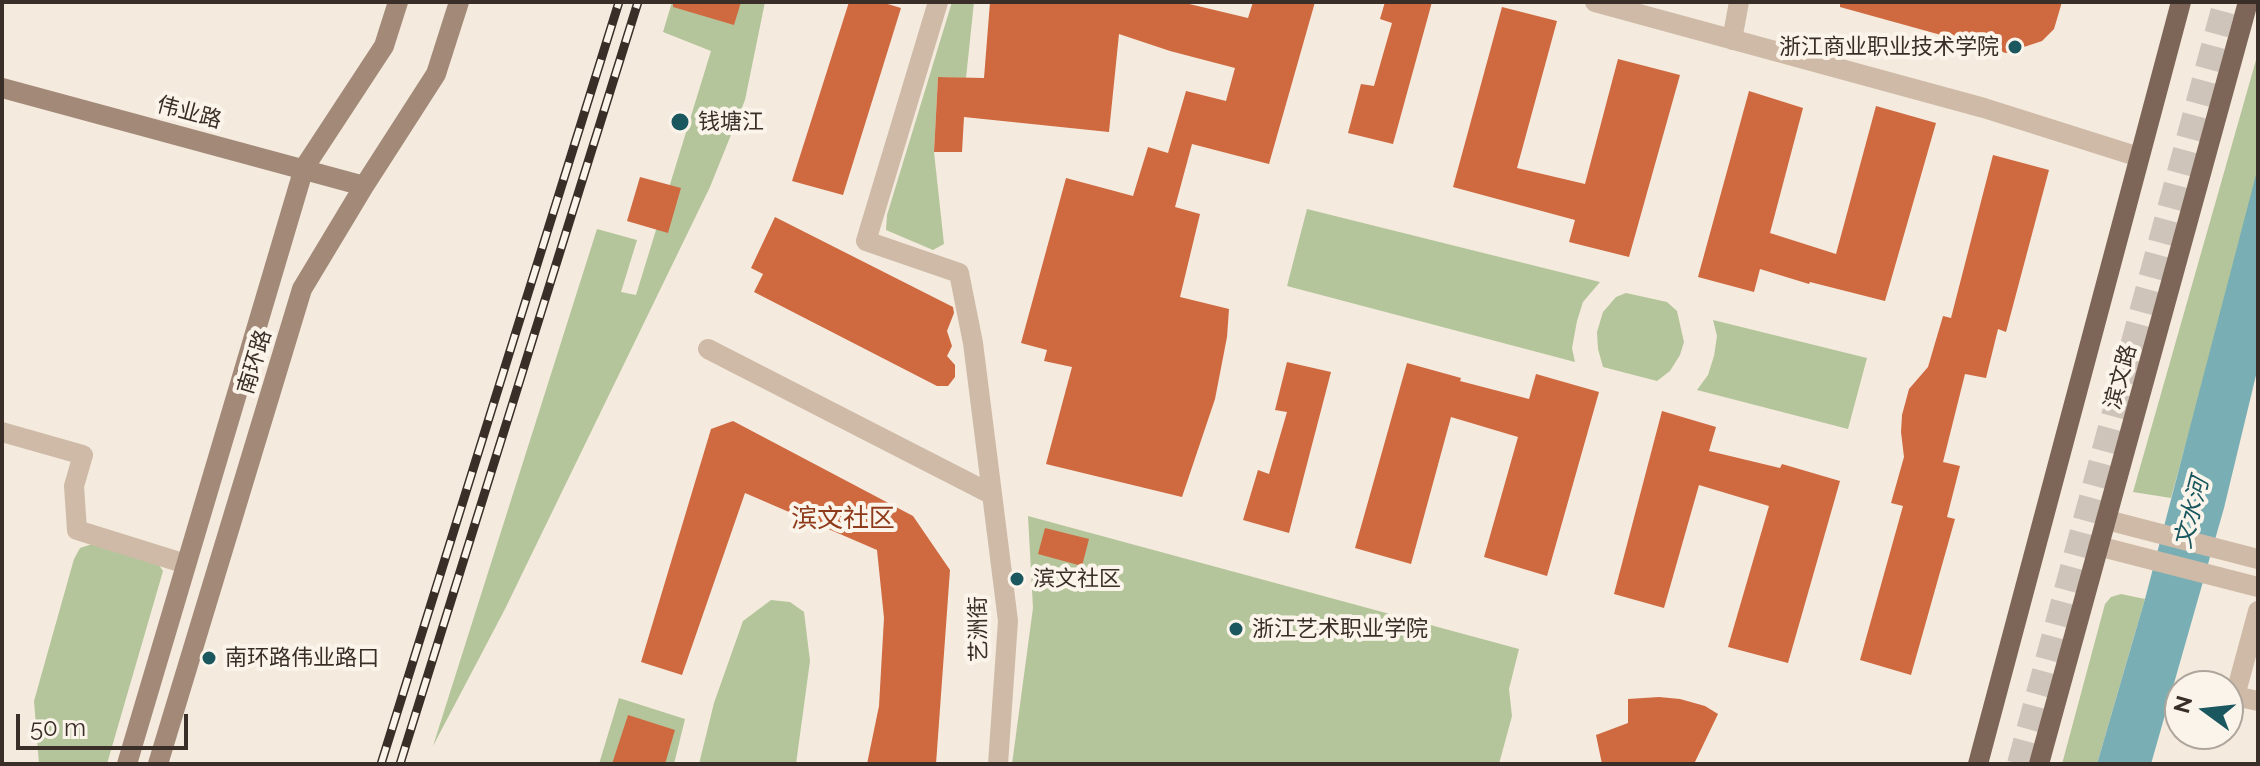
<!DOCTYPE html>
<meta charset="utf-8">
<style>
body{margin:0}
#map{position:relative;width:2260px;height:766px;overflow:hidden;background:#f4eadd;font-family:Raleway,sans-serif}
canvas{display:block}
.frame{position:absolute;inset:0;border:4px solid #3a2e28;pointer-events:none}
.north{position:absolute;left:2164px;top:670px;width:80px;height:80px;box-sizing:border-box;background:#fbf4ea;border:2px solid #aea59c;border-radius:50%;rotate:285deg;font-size:22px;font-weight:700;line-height:32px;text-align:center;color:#3a2e28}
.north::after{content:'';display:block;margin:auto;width:28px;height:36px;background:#1a575f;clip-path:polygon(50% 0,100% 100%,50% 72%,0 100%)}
.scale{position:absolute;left:16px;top:714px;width:172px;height:36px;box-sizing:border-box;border:4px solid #3a2e28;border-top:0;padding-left:10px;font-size:24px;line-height:28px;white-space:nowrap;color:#3a2e28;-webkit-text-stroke:6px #fbf4ea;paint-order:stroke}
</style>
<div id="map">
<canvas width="2260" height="766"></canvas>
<div class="frame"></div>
<div class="north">N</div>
<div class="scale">50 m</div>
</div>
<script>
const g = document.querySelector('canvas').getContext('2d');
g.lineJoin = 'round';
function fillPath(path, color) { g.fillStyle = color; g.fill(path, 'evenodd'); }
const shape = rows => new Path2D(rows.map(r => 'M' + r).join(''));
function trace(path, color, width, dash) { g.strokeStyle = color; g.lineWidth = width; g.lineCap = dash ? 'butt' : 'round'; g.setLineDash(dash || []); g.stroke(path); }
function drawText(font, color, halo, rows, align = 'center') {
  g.font = font + ' Raleway,"Noto Sans SC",sans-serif'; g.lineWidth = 8; g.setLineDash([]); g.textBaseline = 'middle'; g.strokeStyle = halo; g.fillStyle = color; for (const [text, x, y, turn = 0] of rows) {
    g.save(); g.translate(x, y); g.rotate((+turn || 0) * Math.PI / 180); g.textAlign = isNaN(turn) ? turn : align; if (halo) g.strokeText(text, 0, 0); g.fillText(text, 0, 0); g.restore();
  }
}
const green = shape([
 [672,2,765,2,745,100,710,187,505,609,433,746,597,229,637,240,621,292,636,295,711,51,663,32],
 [952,2,974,2,966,78,938,77,934,152,944,244,933,250,886,230,887,215],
 [2258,53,2258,180,2171,498,2133,492],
 [1307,209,1600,282,1583,302,1577,321,1572,348,1575,362,1287,286],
 [1626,293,1667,302,1677,311,1684,342,1680,355,1670,371,1657,381,1603,367,1598,349,1597,332,1603,312,1616,297],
 [1713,320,1867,358,1848,429,1697,390,1708,375,1714,356,1717,336],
 [1028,516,1519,649,1509,689,1512,716,1499,764,1012,764,1033,608],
 [98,542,155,559,163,571,107,764,39,764,34,701,74,559,80,548],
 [2121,594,2145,599,2097,764,2062,764,2105,604,2111,597],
 [771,600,790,602,804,612,810,661,796,764,699,764,714,703,743,621],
 [619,698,685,719,674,764,599,764]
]);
const water = shape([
 [2258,167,2258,367,2224,508,2151,764,2097,764,2145,599]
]);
const building = shape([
 [673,2,741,2,734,25,673,7],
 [849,2,881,2,901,8,843,195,792,181],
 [990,2,1181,2,1248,18,1253,2,1315,2,1269,164,1192,144,1175,207,1200,214,1180,297,1229,309,1227,337,1215,399,1182,497,1046,464,1072,367,1044,361,1047,350,1021,343,1066,178,1133,196,1148,147,1168,153,1186,91,1226,101,1235,68,1170,51,1119,34,1109,132,964,117,962,152,934,152,938,77,984,78],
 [1385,2,1432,2,1393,144,1348,133,1361,84,1374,86,1392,23,1380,19],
 [1840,2,2062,2,2054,29,2042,41,2006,53,1840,7],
 [1502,7,1557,21,1517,168,1585,184,1618,59,1680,75,1629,257,1569,242,1575,220,1453,187],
 [1749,91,1803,108,1770,233,1836,254,1876,106,1936,123,1885,301,1810,282,1809,284,1760,269,1754,292,1698,277],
 [1993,155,2049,170,2006,332,1998,329,1986,378,1965,374,1943,462,1960,466,1947,517,1955,519,1911,675,1860,660,1903,506,1891,503,1904,457,1901,432,1902,415,1909,389,1928,367,1943,316,1951,318],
 [640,177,681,188,668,233,627,221],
 [775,217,953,307,954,313,947,331,952,346,947,356,955,365,955,377,948,386,937,386,754,292,763,274,751,268],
 [1287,362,1331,372,1289,533,1243,520,1258,470,1269,474,1287,412,1275,410],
 [1407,363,1461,378,1460,381,1529,399,1536,374,1599,392,1547,576,1484,557,1518,437,1451,417,1411,564,1355,548],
 [1662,411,1716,427,1709,451,1780,468,1782,464,1840,481,1788,663,1728,647,1769,506,1699,485,1664,608,1614,594],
 [733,421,913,516,950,570,936,764,867,764,879,706,884,618,877,550,745,493,682,675,641,662,711,429],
 [1045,528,1089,539,1082,566,1038,554],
 [1659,697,1680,699,1705,706,1718,714,1694,764,1602,764,1596,735,1628,723,1628,699],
 [628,715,675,730,665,764,612,764]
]);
const highwayTunnel = shape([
 [2019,764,2225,2]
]);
const street = shape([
 [938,2,866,241,959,273,973,343,1008,621,998,764],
 [1595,2,1984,108,2139,157],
 [1732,40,1739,2],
 [708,349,991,494],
 [2,432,83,455,74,486,77,530,186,564],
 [2107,520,2258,559],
 [2098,546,2258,587],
 [2258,611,2235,696,2258,701]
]);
const secondary = shape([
 [2,88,364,186],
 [127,764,304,168,384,46,398,2],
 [158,764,302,289,364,186,436,74,459,2]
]);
const primary = shape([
 [1978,764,2181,2],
 [2039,764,2248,2]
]);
const rail = shape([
 [381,764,619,2],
 [400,764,638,2]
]);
const markers = [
 [2015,47,8,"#1a575f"],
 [680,122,10,"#1a575f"],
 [1017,579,8,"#1a575f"],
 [1236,629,8,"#1a575f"],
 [209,658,8,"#1a575f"]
];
const poiNames = [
 ["浙江商业职业技术学院",1999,47,"right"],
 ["钱塘江",698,122],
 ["滨文社区",1033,579],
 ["浙江艺术职业学院",1252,629],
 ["南环路伟业路口",225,658]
];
const streetNames = [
 ["伟业路",189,113,15],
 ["南环路",255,362,-73],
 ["滨文路",2121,377,-75],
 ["艺洲街",979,629,-91]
];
const waterNames = [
 ["文水河",2192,513,-75]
];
const quarterNames = [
 ["滨文社区",843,519]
];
fillPath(green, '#b5c59b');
fillPath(water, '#79afb4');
fillPath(building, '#cf6940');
trace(highwayTunnel, '#cfc4b9', 24, [24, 12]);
trace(street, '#cebaa7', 20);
trace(secondary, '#a28978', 20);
trace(primary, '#7d6658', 20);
trace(rail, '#3a2e28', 9);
trace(rail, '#fbf4ea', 6, [18]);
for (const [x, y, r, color] of markers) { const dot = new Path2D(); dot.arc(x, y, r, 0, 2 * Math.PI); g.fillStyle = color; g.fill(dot); trace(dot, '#fbf4ea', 3); }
drawText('22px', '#3a2e28', '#fbf4ea', poiNames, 'left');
drawText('22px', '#3a2e28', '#fbf4ea', streetNames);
drawText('italic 24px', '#1a575f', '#fbf4ea', waterNames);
drawText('26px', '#8f3b1b', '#fbf4ea', quarterNames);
</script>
